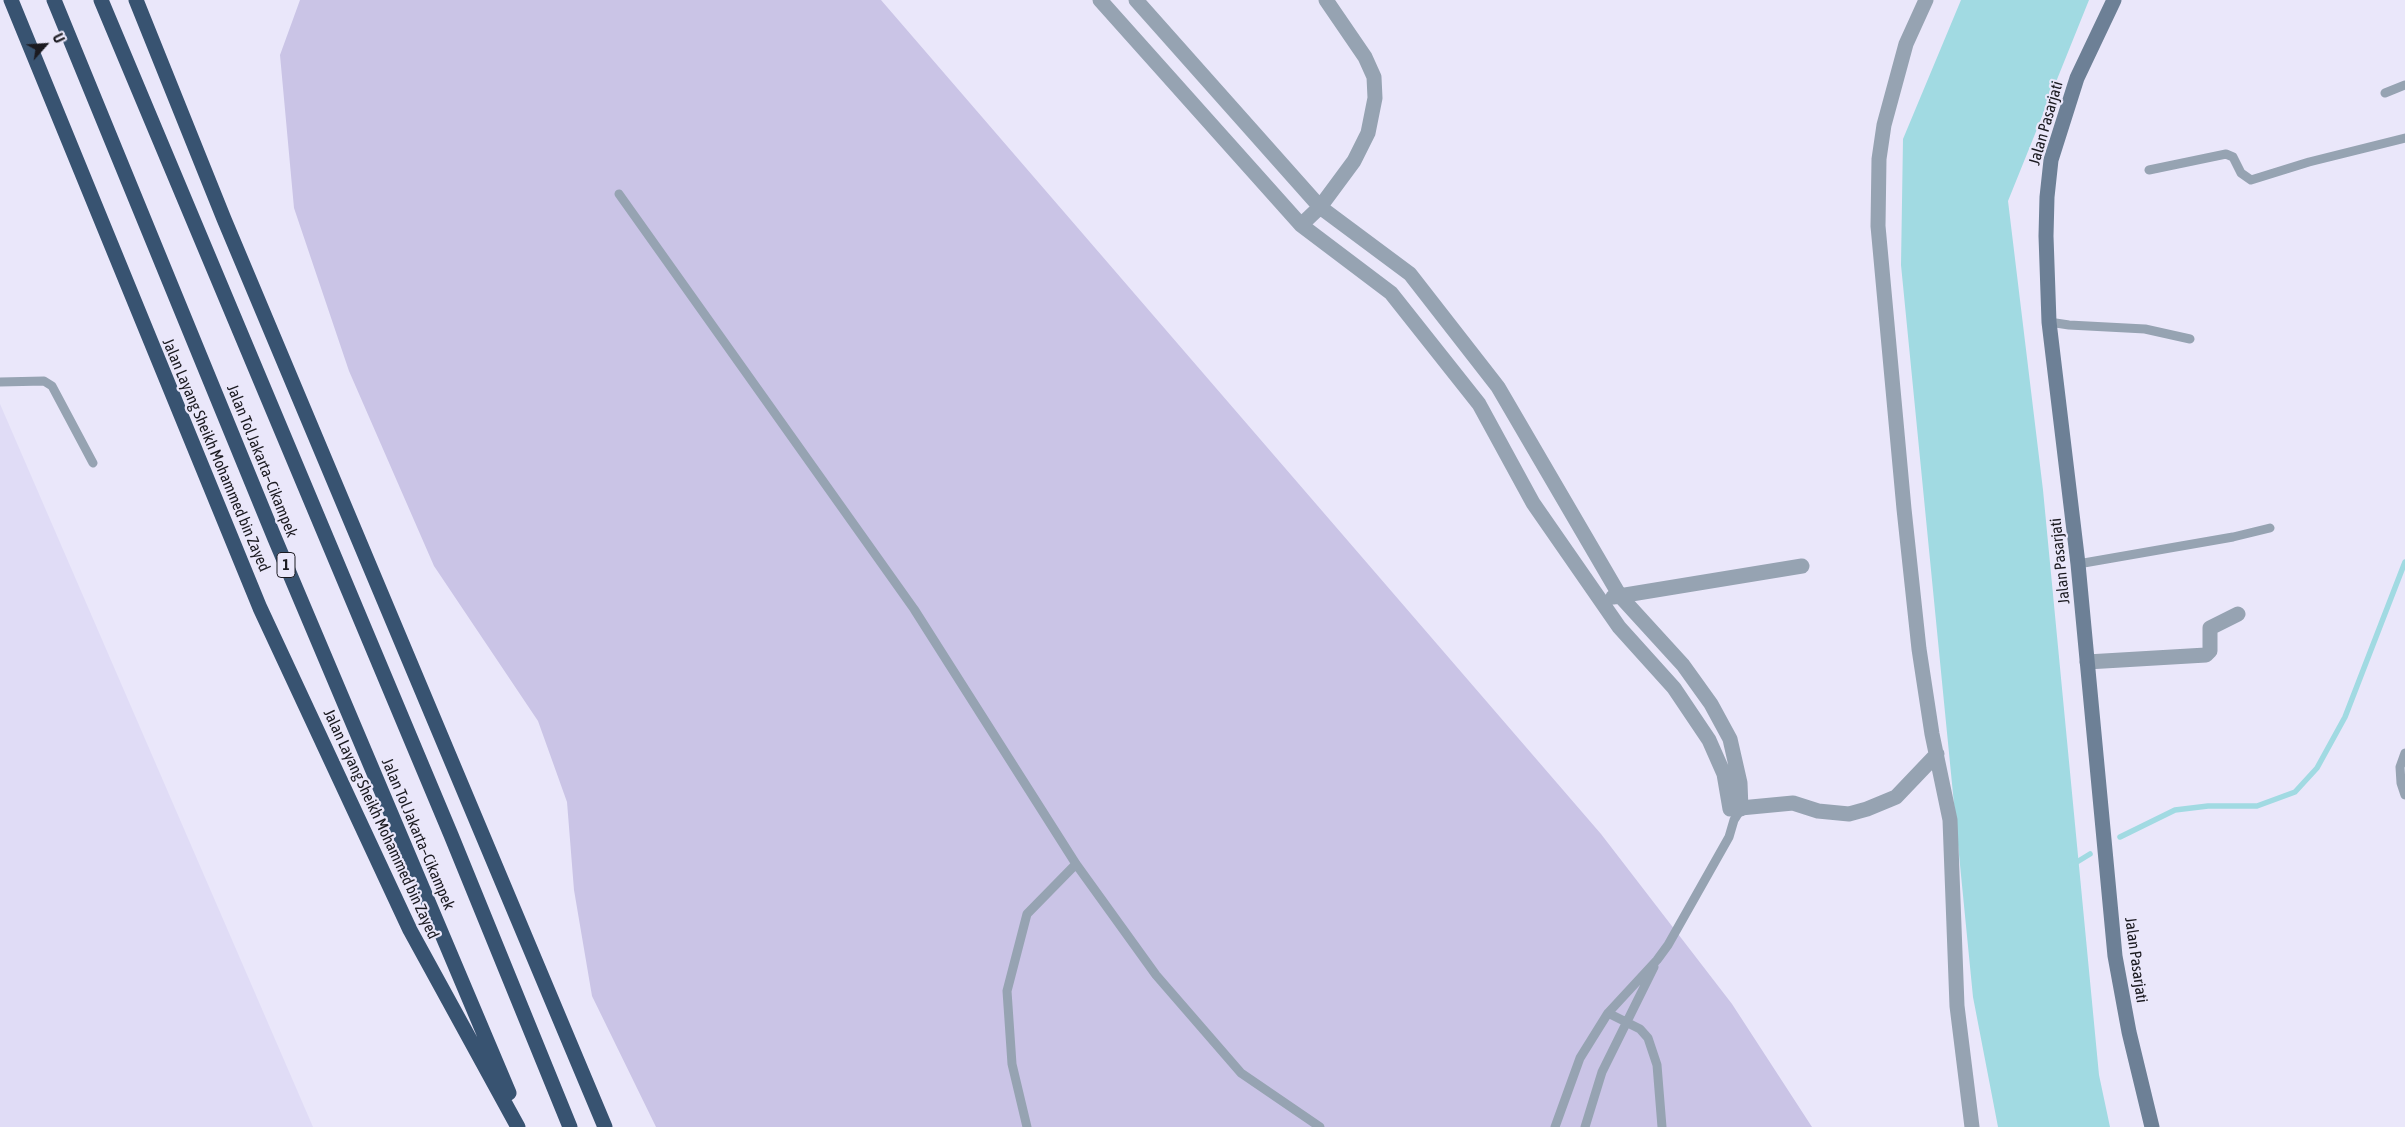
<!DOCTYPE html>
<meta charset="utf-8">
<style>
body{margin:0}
#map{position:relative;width:2405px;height:1127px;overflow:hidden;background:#eae7fa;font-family:"Asap Condensed",sans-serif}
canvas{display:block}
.north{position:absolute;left:20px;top:20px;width:50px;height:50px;-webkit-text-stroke:4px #eae7fa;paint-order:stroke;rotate:64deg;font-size:14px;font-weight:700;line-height:20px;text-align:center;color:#1b1a20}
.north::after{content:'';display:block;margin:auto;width:18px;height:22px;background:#1b1a20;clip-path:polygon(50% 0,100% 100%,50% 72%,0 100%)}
</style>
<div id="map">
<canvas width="2405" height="1127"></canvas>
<div class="north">U</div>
</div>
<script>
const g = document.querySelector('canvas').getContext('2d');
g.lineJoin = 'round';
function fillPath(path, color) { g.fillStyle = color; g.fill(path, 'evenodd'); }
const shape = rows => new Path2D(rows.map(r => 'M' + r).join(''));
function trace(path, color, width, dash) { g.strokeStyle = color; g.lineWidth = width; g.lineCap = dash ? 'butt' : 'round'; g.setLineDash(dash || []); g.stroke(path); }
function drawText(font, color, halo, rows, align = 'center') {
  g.font = font + ' "Asap Condensed",sans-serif'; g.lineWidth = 4.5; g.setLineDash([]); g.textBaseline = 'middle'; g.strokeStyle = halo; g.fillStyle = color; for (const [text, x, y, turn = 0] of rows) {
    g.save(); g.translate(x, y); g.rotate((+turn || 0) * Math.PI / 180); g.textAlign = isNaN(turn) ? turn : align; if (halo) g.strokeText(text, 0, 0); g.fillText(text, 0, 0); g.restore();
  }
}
const built = shape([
 [0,404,313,1127,0,1127]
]);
const green = shape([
 [300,0,881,0,1601,834,1732,1004,1812,1127,656,1127,592,996,574,890,567,802,538,721,434,566,349,371,294,208,280,55]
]);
const water = shape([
 [1961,0,2089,0,2008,201,2043,490,2099,1075,2110,1127,1998,1127,1973,997,1901,265,1903,139]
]);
const stream = shape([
 [2120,837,2175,810,2208,806,2257,806,2295,792,2317,768,2345,717,2405,562],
 [2072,865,2090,854]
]);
const service = shape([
 [2385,93,2405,85],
 [2149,170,2226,154,2233,157,2241,173,2251,180,2309,162,2405,138],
 [619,194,914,609,1076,864,1156,975,1241,1073,1320,1127],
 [2049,322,2069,325,2145,329,2190,339],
 [0,382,44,381,52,386,93,463],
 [2078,564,2233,537,2270,528],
 [2405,753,2400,767,2401,783,2405,795],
 [1608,1013,1640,1029,1648,1038,1657,1065,1662,1127],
 [1027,1127,1012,1064,1007,991,1027,914,1076,864],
 [1555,1127,1580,1058,1608,1013,1657,960,1668,945,1729,837,1734,820,1741,809],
 [1585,1127,1602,1072,1654,967]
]);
const minor = shape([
 [1100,0,1301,225,1391,293,1479,404,1533,503,1619,627,1674,688,1709,740,1724,774,1730,809,1793,803,1818,811,1849,814,1867,809,1896,797,1937,754],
 [1136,0,1320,207,1410,274,1498,387,1620,596,1683,665,1711,704,1730,739,1740,783,1741,809],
 [1926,0,1906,44,1884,125,1879,159,1878,226,1904,509,1919,649,1932,734,1950,820,1957,1006,1972,1127],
 [1301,225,1320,207,1354,161,1368,133,1375,98,1374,77,1365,57,1326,0],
 [1613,597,1802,566],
 [2087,662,2206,655,2210,651,2210,628,2238,614]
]);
const secondary = shape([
 [2114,0,2077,78,2051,160,2047,197,2046,236,2049,322,2078,564,2115,956,2129,1032,2152,1127]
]);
const motorway = shape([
 [11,0,260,608,410,930,518,1127],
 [54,0,275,539,509,1093],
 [101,0,451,835,570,1127],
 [136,0,224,219,605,1127]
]);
const shields = [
 [286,565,18]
];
const shieldNames = [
 ["1",286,565]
];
const streetNames = [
 ["Jalan Pasarjati",2046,123,-74],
 ["Jalan Layang Sheikh Mohammed bin Zayed",216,455,67],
 ["Jalan Tol Jakarta–Cikampek",262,461,68],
 ["Jalan Pasarjati",2060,561,-96],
 ["Jalan Layang Sheikh Mohammed bin Zayed",381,824,65],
 ["Jalan Tol Jakarta–Cikampek",418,834,67],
 ["Jalan Pasarjati",2136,960,82]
];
fillPath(built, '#e0dcf6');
fillPath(green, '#cac4e6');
fillPath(water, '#a1dae2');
trace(stream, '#a1dae2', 5.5);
trace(service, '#96a3b2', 9);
trace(minor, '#96a3b2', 15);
trace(secondary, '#6d8096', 15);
trace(motorway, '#385371', 15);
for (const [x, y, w] of shields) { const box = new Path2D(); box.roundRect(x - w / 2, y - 12.5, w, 25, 4); g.fillStyle = '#eae7fa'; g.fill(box); trace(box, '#1b1a20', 1); }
drawText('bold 15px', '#1b1a20', null, shieldNames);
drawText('16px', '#1b1a20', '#eae7fa', streetNames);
</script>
